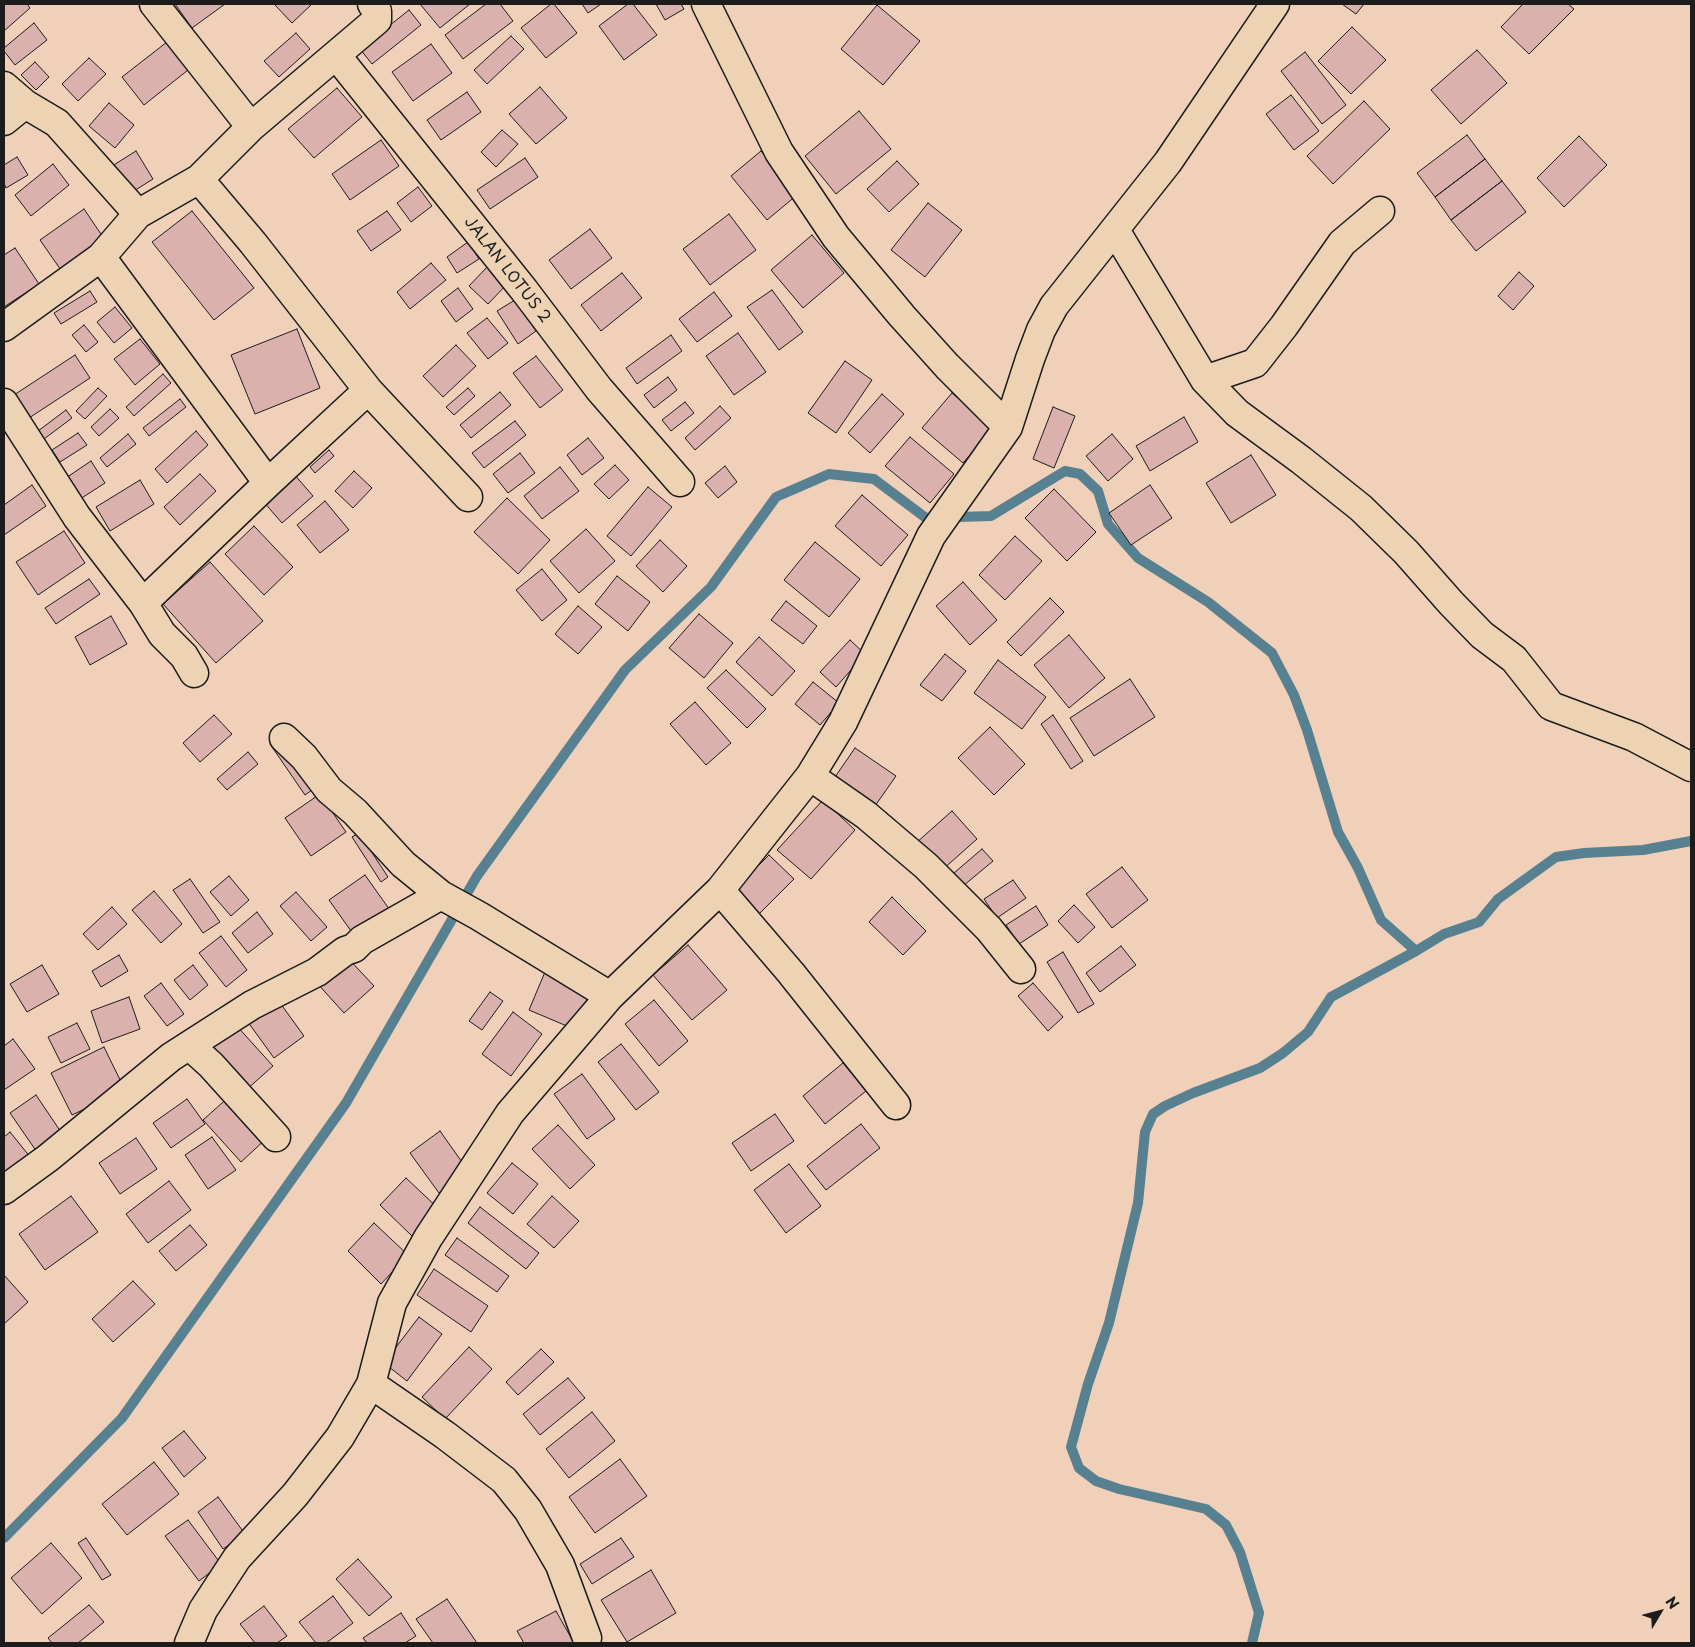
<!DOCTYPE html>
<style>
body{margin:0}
#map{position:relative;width:1695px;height:1647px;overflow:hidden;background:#f1d0b9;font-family:"Playpen Sans",sans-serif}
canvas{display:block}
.frame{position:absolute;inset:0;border:5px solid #1c1c1c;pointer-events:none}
.north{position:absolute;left:1635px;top:1587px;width:50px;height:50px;-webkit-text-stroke:4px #edd3b4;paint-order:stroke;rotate:53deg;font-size:14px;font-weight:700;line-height:20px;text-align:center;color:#1c1c1c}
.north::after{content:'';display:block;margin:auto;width:18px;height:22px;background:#1c1c1c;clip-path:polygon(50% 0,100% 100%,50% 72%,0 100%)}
</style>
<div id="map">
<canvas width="1695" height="1647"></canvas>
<div class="frame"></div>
<div class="north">N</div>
</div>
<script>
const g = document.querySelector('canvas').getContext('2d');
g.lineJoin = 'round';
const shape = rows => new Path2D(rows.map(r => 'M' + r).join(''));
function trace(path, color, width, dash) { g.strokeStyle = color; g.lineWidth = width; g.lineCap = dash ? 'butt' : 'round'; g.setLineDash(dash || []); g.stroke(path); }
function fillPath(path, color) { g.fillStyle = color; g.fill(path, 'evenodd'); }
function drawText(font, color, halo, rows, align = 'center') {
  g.font = font + ' "Playpen Sans",sans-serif'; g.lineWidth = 4; g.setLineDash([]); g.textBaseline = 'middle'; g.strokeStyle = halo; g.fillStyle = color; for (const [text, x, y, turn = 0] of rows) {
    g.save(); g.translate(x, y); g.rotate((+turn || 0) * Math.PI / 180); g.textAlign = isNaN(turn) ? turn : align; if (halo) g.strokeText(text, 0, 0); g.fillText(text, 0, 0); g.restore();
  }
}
const stream = shape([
 [4,1538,122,1418,346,1103,477,876,625,670,711,587,776,497,829,474,874,479,926,518,991,516,1065,471,1080,474,1098,491,1108,524,1138,558,1208,602,1272,653,1294,695,1307,730,1338,832,1358,868,1381,920,1416,951],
 [1252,1643,1259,1613,1240,1552,1226,1525,1206,1509,1119,1489,1096,1481,1079,1468,1071,1447,1088,1384,1109,1323,1138,1203,1145,1132,1153,1114,1165,1106,1193,1093,1260,1068,1283,1053,1308,1032,1331,997,1416,951,1444,934,1479,922,1498,899,1556,857,1584,853,1643,850,1691,841]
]);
const building = shape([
 [4,4,27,4,30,8,4,31,4,4],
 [175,4,225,4,192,28,175,4],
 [274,4,312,4,292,23,274,4],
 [420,4,470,4,440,28,420,4],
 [486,4,500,4,513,21,463,59,445,35,486,4],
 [551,4,554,4,577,33,546,58,521,28,551,4],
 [582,4,601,4,588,13,582,4],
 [628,4,633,4,657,35,624,60,599,26,628,4],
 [656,4,681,4,684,9,665,20,656,4],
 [1342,4,1364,4,1356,14,1342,4],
 [1523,4,1568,4,1574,9,1529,54,1501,27,1523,4],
 [877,5,920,41,883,85,841,49,877,5],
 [409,10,421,25,372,64,360,49,409,10],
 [34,23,47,40,15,65,4,51,4,48,34,23],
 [1352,27,1386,60,1351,94,1318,61,1352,27],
 [296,33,310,49,279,77,264,61,296,33],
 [511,36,524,49,487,84,474,70,511,36],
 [167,42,188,70,144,105,122,77,167,42],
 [431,44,452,73,413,101,392,72,431,44],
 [1477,50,1507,83,1461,124,1431,90,1477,50],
 [1305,52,1346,105,1322,124,1281,71,1305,52],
 [89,58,106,74,78,101,62,84,89,58],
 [35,62,49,77,36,90,21,75,35,62],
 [540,87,567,118,536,144,509,114,540,87],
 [337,88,362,117,314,158,288,129,337,88],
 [467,92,481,112,441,140,427,120,467,92],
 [1291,95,1319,131,1294,150,1266,114,1291,95],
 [1364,101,1390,129,1333,184,1307,156,1364,101],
 [109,103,134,125,115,148,89,126,109,103],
 [859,111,891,149,836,194,805,156,859,111],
 [502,130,518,144,496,167,481,152,502,130],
 [1467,135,1485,159,1435,197,1417,173,1467,135],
 [1579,136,1607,165,1564,207,1537,178,1579,136],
 [381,140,399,166,350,200,332,174,381,140],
 [136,151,153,179,126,196,109,168,136,151],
 [761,151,797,195,767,220,731,176,761,151],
 [17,157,28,175,6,188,4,183,4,165,17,157],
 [525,158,538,177,490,209,477,190,525,158],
 [1485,159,1502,181,1451,220,1435,197,1485,159],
 [897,161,919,184,889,212,867,189,897,161],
 [53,164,69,185,31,216,15,195,53,164],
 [1502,181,1526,212,1476,251,1451,220,1502,181],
 [418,187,432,206,411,222,397,203,418,187],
 [928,203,962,230,925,277,891,250,928,203],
 [84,209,107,243,63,273,40,240,84,209],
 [192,211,254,288,214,320,152,242,192,211],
 [387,211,401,230,371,251,357,231,387,211],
 [729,214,756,250,710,285,683,249,729,214],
 [590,229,612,258,571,289,549,260,590,229],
 [812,235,844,273,803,308,771,270,812,235],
 [468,242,479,259,457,273,447,257,468,242],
 [15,248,39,284,4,307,4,255,15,248],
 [431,263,446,280,410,309,397,292,431,263],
 [489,265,508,283,488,304,469,286,489,265],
 [1519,272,1534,286,1513,310,1498,296,1519,272],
 [622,273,642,298,601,331,581,305,622,273],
 [458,288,473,309,456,322,441,301,458,288],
 [772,290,803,332,779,350,747,307,772,290],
 [90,291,97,302,61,324,54,313,90,291],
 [714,292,732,316,697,342,679,319,714,292],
 [515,300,536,331,518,344,497,311,515,300],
 [115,307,132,328,114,343,97,322,115,307],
 [487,318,508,343,488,359,467,333,487,318],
 [84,325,98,342,86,352,72,335,84,325],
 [297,329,320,388,255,414,231,355,297,329],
 [738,333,766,372,734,395,706,356,738,333],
 [671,335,682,351,637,384,626,368,671,335],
 [140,339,160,364,135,385,114,359,140,339],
 [456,345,476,366,443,397,423,376,456,345],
 [75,355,90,378,29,418,14,395,75,355],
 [536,356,563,390,540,408,513,373,536,356],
 [845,361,872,380,836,433,808,413,845,361],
 [163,374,171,383,134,416,126,407,163,374],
 [668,377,677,390,654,408,644,395,668,377],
 [98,388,107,396,85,419,76,411,98,388],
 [468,388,475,396,454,415,446,407,468,388],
 [500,392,511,405,471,438,460,425,500,392],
 [952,393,993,428,963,463,922,428,952,393],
 [882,394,904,414,870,453,848,433,882,394],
 [180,399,186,407,149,436,143,428,180,399],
 [685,402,694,413,671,431,662,420,685,402],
 [720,406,731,418,695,450,685,438,720,406],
 [1053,407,1075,416,1054,468,1033,459,1053,407],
 [110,409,119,418,99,436,91,427,110,409],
 [66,410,72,418,44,439,38,431,66,410],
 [1184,417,1198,442,1150,471,1136,446,1184,417],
 [515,421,526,435,484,468,472,453,515,421],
 [196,431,208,445,167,483,155,469,196,431],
 [78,433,87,445,60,462,52,450,78,433],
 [128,434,136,444,107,467,100,458,128,434],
 [1112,434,1133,459,1108,481,1086,456,1112,434],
 [910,437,954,474,930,503,885,466,910,437],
 [588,438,604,458,582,475,567,455,588,438],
 [329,450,334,456,315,473,310,467,329,450],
 [520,453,535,473,508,493,493,474,520,453],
 [1251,455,1276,495,1231,523,1206,483,1251,455],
 [91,461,105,483,77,501,63,480,91,461],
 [615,465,629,480,609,499,594,484,615,465],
 [725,466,737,482,718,498,705,483,725,466],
 [560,467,579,491,542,519,524,496,560,467],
 [354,471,372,488,353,508,335,491,354,471],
 [293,473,313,496,282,523,262,500,293,473],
 [200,474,216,491,180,525,164,507,200,474],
 [140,480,154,504,110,531,96,507,140,480],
 [32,485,46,506,4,535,4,505,32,485],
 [1150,485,1172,518,1131,545,1109,513,1150,485],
 [648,487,672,507,631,556,607,536,648,487],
 [1054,489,1096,532,1067,561,1025,518,1054,489],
 [862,495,908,535,881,566,835,526,862,495],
 [507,498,550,540,518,574,474,532,507,498],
 [325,501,349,530,320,553,297,525,325,501],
 [254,526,293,567,264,595,225,554,254,526],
 [586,529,615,561,579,593,550,561,586,529],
 [64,531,85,563,38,595,16,562,64,531],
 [1015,536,1042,561,1005,600,979,575,1015,536],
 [660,540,687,566,663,592,636,566,660,540],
 [815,542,860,579,829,617,784,580,815,542],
 [210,562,263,621,216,663,163,604,210,562],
 [542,569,567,600,542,621,516,590,542,569],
 [617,576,650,602,628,631,595,604,617,576],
 [89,579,100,594,56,624,45,608,89,579],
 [963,582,997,620,970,645,936,606,963,582],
 [1050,598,1064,612,1021,656,1007,642,1050,598],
 [786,601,817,626,803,644,771,620,786,601],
 [578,606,602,627,578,654,555,634,578,606],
 [699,614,733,643,704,678,669,648,699,614],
 [111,616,127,644,90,665,75,637,111,616],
 [1069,635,1105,678,1069,708,1034,665,1069,635],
 [759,637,795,671,772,696,736,662,759,637],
 [850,640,865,654,836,687,820,672,850,640],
 [945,654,966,671,942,701,920,685,945,654],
 [998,660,1046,697,1022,729,974,693,998,660],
 [726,670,766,709,747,728,707,688,726,670],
 [1130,679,1155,717,1094,756,1070,718,1130,679],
 [813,682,839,703,820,725,795,704,813,682],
 [695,702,731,743,706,765,670,724,695,702],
 [214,715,232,734,200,762,183,743,214,715],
 [1053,715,1083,761,1071,769,1041,724,1053,715],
 [990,727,1025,764,994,795,958,758,990,727],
 [281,737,316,787,305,795,270,744,281,737],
 [855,748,896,776,875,806,835,777,855,748],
 [248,752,258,764,227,790,217,779,248,752],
 [320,794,346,832,311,856,285,818,320,794],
 [823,800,855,830,811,879,777,850,823,800],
 [952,811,977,839,941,871,916,843,952,811],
 [359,833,388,877,381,882,352,837,359,833],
 [982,849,993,861,957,891,947,879,982,849],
 [769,855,794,879,757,916,732,892,769,855],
 [1122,867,1148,900,1112,928,1086,894,1122,867],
 [365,875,392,913,356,938,329,900,365,875],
 [229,876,249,900,231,916,210,892,229,876],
 [190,879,220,922,203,933,173,890,190,879],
 [1013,880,1026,898,997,918,984,899,1013,880],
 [154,891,182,924,161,943,132,910,154,891],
 [296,892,327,927,311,941,280,906,296,892],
 [892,897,926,931,903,955,869,922,892,897],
 [1074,905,1095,927,1078,943,1058,921,1074,905],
 [1036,906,1048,925,1019,944,1006,925,1036,906],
 [112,907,127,924,98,950,83,934,112,907],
 [257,912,273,934,248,953,232,933,257,912],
 [221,936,247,970,226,987,199,953,221,936],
 [688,945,727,990,692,1020,653,975,688,945],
 [1121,946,1136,965,1100,992,1086,973,1121,946],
 [1063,952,1094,1004,1078,1013,1047,962,1063,952],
 [119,955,128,971,101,987,92,971,119,955],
 [345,955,374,986,344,1013,316,982,345,955],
 [42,965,59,994,27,1012,10,984,42,965],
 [193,965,208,985,190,1000,174,980,193,965],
 [545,972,590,992,574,1029,529,1010,545,972],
 [161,983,184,1014,167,1026,144,996,161,983],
 [1033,983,1063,1017,1048,1031,1018,996,1033,983],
 [490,992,503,1001,482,1030,469,1021,490,992],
 [275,996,304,1036,274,1058,245,1018,275,996],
 [129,997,140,1029,102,1043,91,1011,129,997],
 [654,1000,688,1041,659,1066,625,1024,654,1000],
 [513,1012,542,1034,511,1076,482,1054,513,1012],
 [77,1023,90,1049,61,1063,48,1037,77,1023],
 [235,1024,273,1066,245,1091,207,1049,235,1024],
 [13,1039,35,1069,4,1090,4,1046,13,1039],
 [621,1044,659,1092,636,1110,598,1062,621,1044],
 [104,1047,125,1090,72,1115,51,1073,104,1047],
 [843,1063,866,1091,825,1124,803,1096,843,1063],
 [582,1074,615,1119,587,1139,554,1094,582,1074],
 [36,1095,65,1138,39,1155,10,1113,36,1095],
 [231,1095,268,1137,241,1162,203,1120,231,1095],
 [187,1099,205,1124,171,1148,153,1123,187,1099],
 [775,1114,794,1141,751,1171,732,1143,775,1114],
 [861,1124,880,1148,826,1190,807,1166,861,1124],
 [558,1125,595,1165,570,1189,532,1149,558,1125],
 [440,1131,469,1172,439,1193,410,1153,440,1131],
 [10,1132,35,1163,4,1181,4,1137,10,1132],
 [212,1137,236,1170,208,1189,185,1155,212,1137],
 [136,1138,157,1169,120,1194,99,1163,136,1138],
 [512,1163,538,1184,513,1214,487,1193,512,1163],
 [789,1164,821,1206,786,1233,754,1190,789,1164],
 [406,1178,440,1210,414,1238,380,1205,406,1178],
 [169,1181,191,1210,148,1243,126,1214,169,1181],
 [71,1196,98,1232,45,1270,19,1234,71,1196],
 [552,1196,579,1221,554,1248,527,1224,552,1196],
 [480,1207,539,1253,526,1269,468,1223,480,1207],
 [374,1223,408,1255,381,1284,348,1251,374,1223],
 [190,1225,207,1245,176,1271,159,1251,190,1225],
 [457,1238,509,1276,497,1292,445,1255,457,1238],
 [434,1269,488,1306,471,1332,417,1295,434,1269],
 [4,1275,28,1302,4,1324,4,1275],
 [133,1281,155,1304,113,1342,92,1319,133,1281],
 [419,1317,442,1334,407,1381,384,1363,419,1317],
 [469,1347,492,1369,445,1419,422,1397,469,1347],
 [541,1349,554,1362,518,1395,506,1382,541,1349],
 [568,1378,585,1398,540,1435,523,1414,568,1378],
 [592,1412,615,1441,569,1478,546,1449,592,1412],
 [184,1431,206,1458,184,1477,162,1448,184,1431],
 [620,1459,647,1496,595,1533,569,1497,620,1459],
 [154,1462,179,1494,127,1535,102,1504,154,1462],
 [218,1497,245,1534,223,1549,198,1512,218,1497],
 [188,1520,221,1564,199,1581,165,1536,188,1520],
 [86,1538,111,1575,102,1580,78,1543,86,1538],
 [621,1538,634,1557,592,1584,580,1564,621,1538],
 [51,1543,82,1578,42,1614,11,1578,51,1543],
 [358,1559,392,1597,369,1616,336,1579,358,1559],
 [651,1570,676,1613,627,1642,601,1600,651,1570],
 [333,1596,353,1623,326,1643,316,1643,299,1622,333,1596],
 [447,1599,477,1643,433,1643,416,1619,447,1599],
 [89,1605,104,1622,78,1643,52,1643,48,1638,89,1605],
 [264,1606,287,1636,277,1643,255,1643,240,1624,264,1606],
 [556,1611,574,1643,524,1643,517,1631,556,1611],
 [401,1613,416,1636,405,1643,367,1643,363,1638,401,1613]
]);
const minor = shape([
 [154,4,251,127],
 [706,4,779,152,836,237,902,316,947,366,1008,427],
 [336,55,524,290,599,389,680,482],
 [4,86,25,104,57,123,138,214],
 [4,121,25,104],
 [199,179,253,243,368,390,468,497],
 [1115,230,1205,380,1237,413,1301,460,1361,508,1406,552,1451,603,1482,635,1514,659,1551,706,1634,737,1691,767],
 [101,257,268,483],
 [4,327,101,257,138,214,199,179,251,127,377,20,377,11,372,4],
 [1205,380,1255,363,1284,326,1342,243,1380,211],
 [4,403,77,517,143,603,162,634,184,656,194,673],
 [143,603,268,483,368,390],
 [284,738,304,757,329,790,355,812,403,864,441,895,479,916,610,996],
 [810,776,866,815,926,866,989,929,1021,969],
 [720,890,791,973,896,1105],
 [190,1046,211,1065,276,1137],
 [4,1190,48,1158,171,1057,252,1005,317,972,345,951,354,948,362,940,441,895],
 [371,1384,445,1435,504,1480,528,1510,560,1565,587,1638],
 [189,1643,203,1610,237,1558,295,1495,340,1437,371,1384,392,1303,428,1238,510,1113,610,996,720,890,810,776,843,722,931,536,1008,427,1030,359,1041,330,1054,306,1168,162,1275,4]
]);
const streetNames = [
 ["JALAN LOTUS 2",507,270,52]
];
trace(stream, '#578191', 10);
fillPath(building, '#dbb1ad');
trace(building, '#1c1c1c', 1);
trace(minor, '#1c1c1c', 31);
trace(minor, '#edd3b4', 28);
drawText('16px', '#1c1c1c', '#edd3b4', streetNames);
</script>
